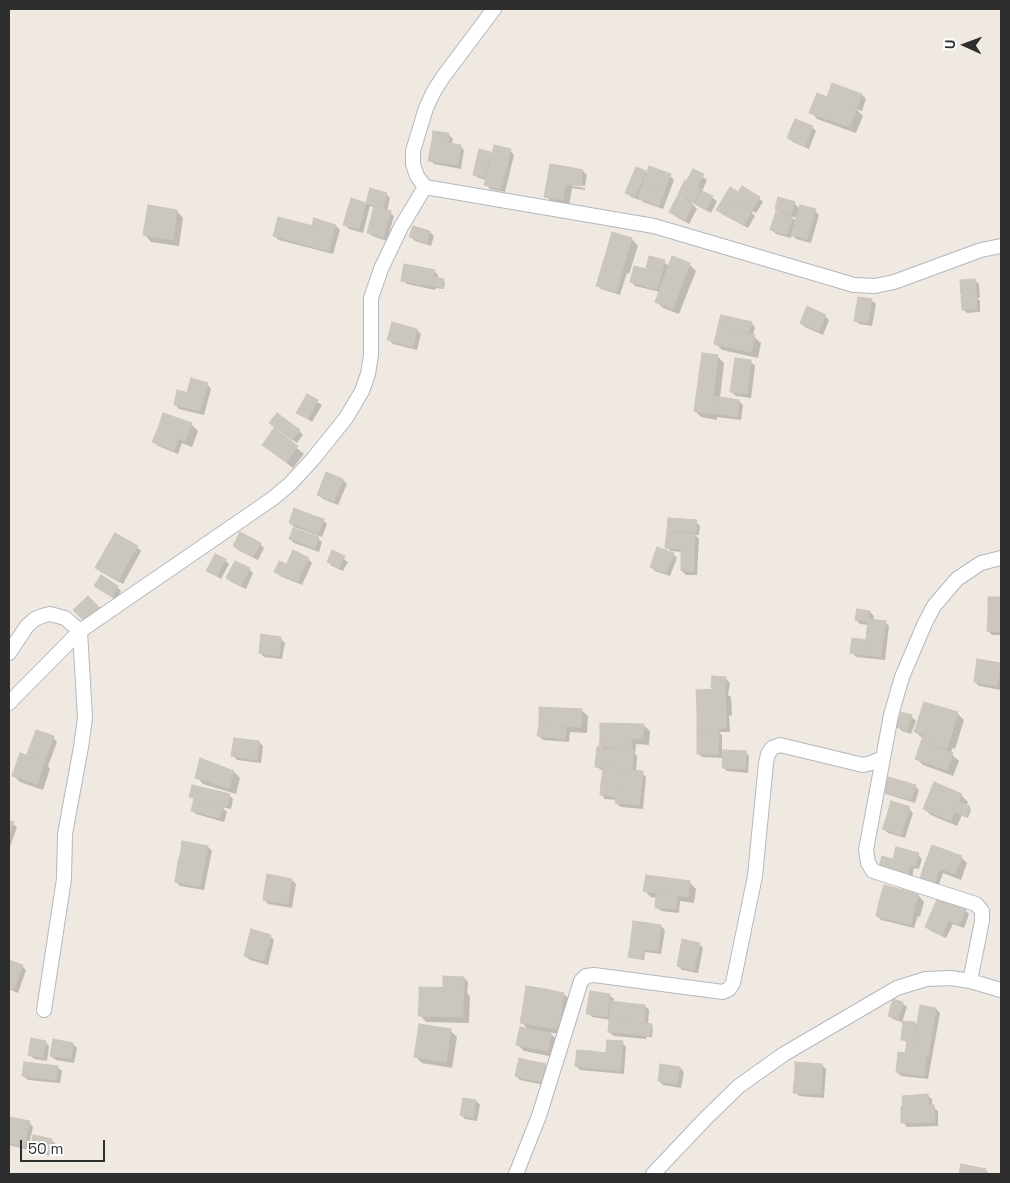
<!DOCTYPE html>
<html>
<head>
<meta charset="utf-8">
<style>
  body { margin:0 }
  #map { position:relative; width:1010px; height:1183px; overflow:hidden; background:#efe9e1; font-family:"Space Grotesk",sans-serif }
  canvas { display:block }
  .frame { position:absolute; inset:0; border:10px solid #2e2e2e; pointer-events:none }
  .north { position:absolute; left:940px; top:20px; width:50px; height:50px; -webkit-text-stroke:4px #fff; paint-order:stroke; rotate:272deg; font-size:14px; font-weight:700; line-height:20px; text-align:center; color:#2e2e2e }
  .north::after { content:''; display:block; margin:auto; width:18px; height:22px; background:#2e2e2e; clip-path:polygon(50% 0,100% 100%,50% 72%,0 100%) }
  .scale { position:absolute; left:20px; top:1140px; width:85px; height:22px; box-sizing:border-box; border:2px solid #2e2e2e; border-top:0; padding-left:6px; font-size:15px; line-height:18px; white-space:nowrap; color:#2e2e2e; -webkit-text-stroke:4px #fff; paint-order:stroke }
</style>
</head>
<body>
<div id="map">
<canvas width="1010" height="1183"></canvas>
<div class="frame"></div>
<div class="north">U</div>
<div class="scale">50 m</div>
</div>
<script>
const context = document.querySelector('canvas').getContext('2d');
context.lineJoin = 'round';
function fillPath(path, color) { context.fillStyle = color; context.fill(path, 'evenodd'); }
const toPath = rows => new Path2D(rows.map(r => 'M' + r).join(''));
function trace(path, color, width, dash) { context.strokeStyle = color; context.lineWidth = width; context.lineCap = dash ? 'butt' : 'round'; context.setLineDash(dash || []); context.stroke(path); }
fillPath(toPath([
  [833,84,862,95,866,99,862,111,856,109,863,116,856,133,817,119,811,112,833,101],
  [812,127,816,131,809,149,793,142,788,138],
  [434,132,449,135,453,139,452,145,460,146,464,150,461,169,434,164,430,160],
  [510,150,514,155,505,192,490,189,486,184,487,180,478,178,474,174,490,153,493,156],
  [693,170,707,180,702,191,717,201,711,213,690,201,697,209,689,224,675,216,671,212,687,201,680,194],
  [583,171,587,175,585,186,572,184,572,186,585,188,585,190,572,188,569,206,552,203,546,196],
  [645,172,648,175,670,176,674,180,663,209,643,202,640,199,640,200,631,197,627,193],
  [730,189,739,194,759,198,763,202,756,213,749,210,755,216,748,228,722,214,718,210],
  [371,190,386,194,390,198,387,211,394,216,387,241,372,236,368,232,375,208,370,206,363,233,349,229,345,224,352,200,367,204],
  [794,203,800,209,815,211,819,215,811,243,796,239,792,235,791,238,776,234,772,230,782,214,776,208],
  [790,216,797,218,796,221],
  [177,211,183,218,179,246,151,242,145,235],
  [315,220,336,226,340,230,333,254,279,240,274,236,313,227],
  [414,227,430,232,434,236,431,246,415,241,411,237],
  [613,234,632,239,638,246,629,274,627,273,620,295,601,289,597,285],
  [664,262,670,267,689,264,696,271,679,314,663,308,657,302,660,292,635,286,631,282,652,272,647,267],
  [434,271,438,275,437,279,445,282,444,289,436,288,435,290,407,284,403,280],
  [975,280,979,284,980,298,977,298,980,301,980,312,967,313,963,309,965,297,962,295],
  [871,300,876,304,872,326,859,324,855,320],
  [825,316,829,320,823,335,805,327,801,323],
  [751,323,755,327,753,336,761,343,758,358,722,350,715,343,724,329,720,325],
  [417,330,421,334,417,350,393,344,389,340],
  [703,354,718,357,724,363,720,398,739,401,743,405,741,420,717,417,717,420,701,417,695,411],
  [736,360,751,362,755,366,751,398,736,396,732,392],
  [207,384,211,389,204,415,179,409,175,404,193,395,189,391],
  [307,396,322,405,312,422,298,412],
  [164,414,191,424,198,431,192,447,182,443,178,454,158,446,154,442],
  [275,427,299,431,303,435,297,443],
  [275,430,304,454,293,468,271,451],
  [327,474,343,480,347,484,338,505,323,499,318,494],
  [323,520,327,524,322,537,294,527,290,523],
  [696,522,700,526,699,535,695,535,699,539,697,575,686,575,682,571,682,552,671,551,667,547,672,533,669,529],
  [317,537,322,542,319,552,294,543,290,539],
  [260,544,264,548,258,560,238,550,234,546],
  [137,547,141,551,123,584,101,572,97,568],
  [294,552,308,559,312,563,302,585,280,576,276,572,295,569,288,563],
  [333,552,348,562,343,571,332,566,328,562],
  [673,554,677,558,670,576,655,571,651,567],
  [225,560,229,564,221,579,208,571],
  [249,569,253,573,246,589,231,582,227,578],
  [96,586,117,587,121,591,116,600],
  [990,598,1001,599,1001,635,992,635,988,631],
  [870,612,874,616,873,621,885,622,889,626,885,660,856,657,852,652,867,641,869,625,860,624,856,620],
  [281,639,285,643,282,659,264,657,260,653],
  [1000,665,1001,690,979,686,975,682],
  [726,679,730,683,728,695,731,697,732,715,729,716,730,732,719,732,722,735,722,758,702,757,698,753,698,710,716,691,712,687],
  [581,710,588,716,587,733,570,732,569,742,543,740,539,736,540,725],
  [957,713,964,720,955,749,952,748,951,754,959,761,953,776,923,765,917,759,923,739,916,732],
  [911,716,916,721,911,734,902,731,898,727],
  [601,724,643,725,650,731,649,745,636,744,635,754,637,756,636,772,642,773,646,777,643,809,621,807,616,803,617,800,605,799,601,794,604,771,601,770,596,766,601,748],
  [53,737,57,742,48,766,50,769,43,790,20,782,14,776,33,758,28,754],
  [259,742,263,746,261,763,237,760,233,756],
  [745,752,749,756,748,773,727,771,723,767],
  [234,772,240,778,236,794,203,784,197,777],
  [915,786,919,790,915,803,886,794,882,790],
  [229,795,233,799,231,809,222,807,227,812,224,822,196,814,192,810,195,801,191,796],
  [961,795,968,802,966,806,971,809,968,818,962,815,957,826,931,815,924,809],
  [909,809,913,813,905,838,888,833,884,829],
  [9,821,17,827,9,850],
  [933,846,961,857,967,863,961,880,943,873,938,887,925,882,921,878],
  [208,847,212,851,204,890,180,886,176,882],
  [897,848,918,855,922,859,919,869,914,868,912,878,885,870,893,861],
  [292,880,296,884,292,908,268,904,264,899],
  [689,882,696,889,694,903,680,901,679,913,661,911,657,907,657,898,651,897,645,891],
  [885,887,918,895,924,902,920,917,918,916,914,928,881,920,877,916],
  [938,899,965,910,969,914,964,928,953,924,946,938,931,931,926,927],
  [661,926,665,930,661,954,645,952,644,960,631,958,630,956],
  [270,936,274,940,268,965,250,960,245,956],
  [699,944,703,948,698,973,682,970,678,966],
  [9,961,22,966,26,970,18,993,9,989],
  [445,978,464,978,468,982,467,993,470,996,469,1023,426,1022,420,1015,444,989],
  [564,994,568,998,564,1019,564,1035,549,1032,557,1040,554,1057,524,1051,518,1045,529,1030,521,1022],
  [609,995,614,999,613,1003,645,1006,649,1010,648,1025,653,1027,652,1037,646,1037,646,1039,614,1036,609,1032,611,1020,592,1017,588,1013],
  [902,1003,907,1007,902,1022,915,1023,917,1026,936,1009,940,1013,928,1079,901,1076,897,1072,906,1055,908,1043,902,1039,904,1023,893,1019,889,1015],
  [450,1030,457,1037,452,1068,422,1063,415,1056],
  [45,1042,49,1046,47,1061,34,1059,30,1055],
  [622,1043,626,1047,624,1074,580,1070,576,1066,607,1054],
  [73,1044,77,1048,74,1063,56,1060,51,1056],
  [545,1065,549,1069,545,1085,520,1080,516,1076],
  [822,1065,826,1069,824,1098,799,1096,795,1092],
  [57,1067,62,1071,60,1083,28,1080,23,1076],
  [680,1068,684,1072,681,1088,663,1085,659,1081],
  [927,1095,932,1099,932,1107,938,1111,938,1126,907,1127,903,1122],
  [476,1101,480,1105,477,1121,465,1119,461,1115],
  [10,1118,29,1122,33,1127,28,1150,9,1145],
  [51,1140,56,1144,53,1156,36,1153,32,1149],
  [962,1165,985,1170,990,1174,960,1174]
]), '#0003');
const building = toPath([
  [832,83,862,94,857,108,827,97,832,83],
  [817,93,857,108,850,127,809,113,817,93],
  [795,119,813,126,805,146,787,138,795,119],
  [433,131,449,133,448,143,432,141,433,131],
  [432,141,448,143,445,163,428,161,432,141],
  [448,143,461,145,458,165,445,163,448,143],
  [494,145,511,149,507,166,490,162,494,145],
  [479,149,491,152,484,177,473,175,479,149],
  [490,162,507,166,501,189,484,185,490,162],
  [550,164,568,167,563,200,544,197,550,164],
  [649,166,671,174,665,189,644,181,649,166],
  [568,167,583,170,581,186,565,184,568,167],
  [636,167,646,171,635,197,625,193,636,167],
  [693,169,704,174,698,186,687,180,693,169],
  [685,180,701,189,694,202,678,194,685,180],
  [644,182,665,190,659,206,638,198,644,182],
  [742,186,760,197,752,210,734,200,742,186],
  [730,187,738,192,724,214,716,210,730,187],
  [370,188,387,193,383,208,366,203,370,188],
  [702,191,713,196,706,210,695,204,702,191],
  [678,195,693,204,685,220,669,212,678,195],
  [778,197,795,202,791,214,775,209,778,197],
  [351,198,366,203,359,229,343,225,351,198],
  [733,201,752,211,744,225,725,215,733,201],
  [148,205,177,210,173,240,143,235,148,205],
  [800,205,816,209,807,240,791,235,800,205],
  [374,206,391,211,383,238,367,233,374,206],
  [776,211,793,216,787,235,770,230,776,211],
  [278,217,301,223,296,242,273,236,278,217],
  [314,218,336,225,334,232,312,225,314,218],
  [301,223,318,227,313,247,296,242,301,223],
  [413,226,430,231,427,243,409,237,413,226],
  [318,227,334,232,329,251,313,247,318,227],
  [612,232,632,238,623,269,603,263,612,232],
  [649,256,665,260,662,272,646,268,649,256],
  [672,256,690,263,673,309,655,302,672,256],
  [603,263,623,269,616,292,596,286,603,263],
  [404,264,420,267,417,284,401,281,404,264],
  [634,266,662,273,657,289,630,282,634,266],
  [420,267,435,270,432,286,417,284,420,267],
  [433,277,444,279,442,288,432,286,433,277],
  [975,279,976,294,961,295,960,280,975,279],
  [976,295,977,309,962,310,961,296,976,295],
  [858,297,872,299,868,323,854,321,858,297],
  [807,306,826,315,819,331,800,323,807,306],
  [721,315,752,322,749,332,718,325,721,315],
  [392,322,417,329,413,347,387,340,392,322],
  [718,326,755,335,751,352,714,344,718,326],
  [702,353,718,355,711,414,694,411,702,353],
  [735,358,751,360,747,394,730,392,735,358],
  [191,378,208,383,204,397,187,392,191,378],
  [177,390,204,397,200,411,174,405,177,390],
  [307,394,318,400,308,419,296,413,307,394],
  [714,396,739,400,737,417,712,413,714,396],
  [163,413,192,423,185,441,157,431,163,413],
  [277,413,300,430,292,440,269,423,277,413],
  [274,428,298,446,286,462,262,445,274,428],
  [157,431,178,439,174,451,152,442,157,431],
  [326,472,343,479,334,502,317,495,326,472],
  [294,508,309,514,303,528,289,523,294,508],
  [309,514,324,519,318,534,303,528,309,514],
  [668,518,697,520,696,532,667,530,668,518],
  [293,528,319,537,315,548,289,539,293,528],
  [667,531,695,534,694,550,665,548,667,531],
  [240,532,261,543,253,557,233,546,240,532],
  [115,533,138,546,128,563,105,550,115,533],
  [657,547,674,553,666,573,650,567,657,547],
  [105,550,128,563,118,581,95,568,105,550],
  [293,550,309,558,302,571,287,563,293,550],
  [332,550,345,556,339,568,327,562,332,550],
  [681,550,694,550,694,571,681,571,681,550],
  [215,554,226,559,217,576,206,571,215,554],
  [235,561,250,568,241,586,226,578,235,561],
  [279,561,302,571,298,582,274,572,279,561],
  [101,575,118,586,112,597,94,586,101,575],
  [88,596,100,608,85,622,73,610,88,596],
  [988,597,1001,597,1001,616,988,616,988,597],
  [857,609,870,611,868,622,855,620,857,609],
  [988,616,1001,617,1001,632,987,631,988,616],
  [868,619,886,621,883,642,866,640,868,619],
  [261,634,281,637,279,656,259,653,261,634],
  [852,638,866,640,864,655,850,653,852,638],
  [866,640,883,642,881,657,864,655,866,640],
  [977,659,1001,663,997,686,974,682,977,659],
  [712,676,726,677,725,689,711,688,712,676],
  [725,689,726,709,697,710,696,690,725,689],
  [924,702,958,712,949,743,914,732,924,702],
  [539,707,582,709,581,727,539,726,539,707],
  [726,709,726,728,697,729,697,710,726,709],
  [901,712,912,715,907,731,896,727,901,712],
  [600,723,644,724,643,739,600,738,600,723],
  [539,726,566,728,565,739,537,736,539,726],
  [697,729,719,730,718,754,697,754,697,729],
  [36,730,54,736,44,761,27,754,36,730],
  [923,736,949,743,947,749,921,742,923,736],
  [234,738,259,741,257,760,231,756,234,738],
  [600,738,632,739,632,750,599,749,600,738],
  [921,742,953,753,947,770,915,759,921,742],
  [597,747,605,747,603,767,595,767,597,747],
  [605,747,616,748,614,769,603,767,605,747],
  [616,748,634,750,632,770,614,769,616,748],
  [723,750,746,751,745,769,722,768,723,750],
  [20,753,45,761,37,784,12,776,20,753],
  [200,758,234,771,229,788,195,778,200,758],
  [603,767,618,769,617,786,601,784,603,767],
  [618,769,643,771,641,789,617,786,618,769],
  [885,776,916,785,911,800,880,791,885,776],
  [934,782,962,794,951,821,923,809,934,782],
  [601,784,617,786,616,797,600,795,601,784],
  [192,785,230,794,227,806,189,797,192,785],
  [617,786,641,789,639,805,615,803,617,786],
  [194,799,223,806,220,818,191,811,194,799],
  [891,801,910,807,903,828,885,822,891,801],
  [959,802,970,806,966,817,955,812,959,802],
  [9,820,14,822,9,835,9,820],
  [885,822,903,828,901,835,882,829,885,822],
  [182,841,208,846,206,856,181,851,182,841],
  [932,845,962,856,955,874,925,863,932,845],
  [896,847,919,853,915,866,893,859,896,847],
  [181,851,206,856,204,867,178,862,181,851],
  [882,856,910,864,908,875,879,867,882,856],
  [178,862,204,867,200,887,175,882,178,862],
  [925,863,940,869,934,884,920,878,925,863],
  [267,874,292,879,289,896,264,892,267,874],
  [646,875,690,881,688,897,643,891,646,875],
  [884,885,918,894,914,911,879,902,884,885],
  [264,892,289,896,288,904,263,900,264,892],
  [656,894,677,896,676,909,655,908,656,894],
  [938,897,966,909,959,925,931,913,938,897],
  [879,902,914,911,911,925,876,916,879,902],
  [931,913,948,921,942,935,925,927,931,913],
  [633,921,647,923,644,949,630,947,633,921],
  [647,923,661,925,658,951,644,949,647,923],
  [251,929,271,935,264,961,244,956,251,929],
  [682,939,700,943,694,970,677,966,682,939],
  [630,947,644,949,642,959,628,957,630,947],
  [9,960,23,965,14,989,9,988,9,960],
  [443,976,464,977,464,988,443,987,443,976],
  [526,986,545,989,541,1011,523,1007,526,986],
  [419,987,464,988,463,1004,419,1003,419,987],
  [545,989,564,993,561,1014,541,1011,545,989],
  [590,991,610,994,607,1017,586,1014,590,991],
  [893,999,903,1002,898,1019,888,1016,893,999],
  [611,1001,626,1003,624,1021,609,1020,611,1001],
  [419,1003,463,1004,463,1017,418,1016,419,1003],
  [626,1003,645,1005,644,1023,624,1021,626,1003],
  [920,1005,936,1008,932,1032,916,1029,920,1005],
  [523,1007,561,1014,558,1029,520,1023,523,1007],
  [609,1020,624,1021,623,1033,608,1032,609,1020],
  [624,1021,644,1023,642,1035,623,1033,624,1021],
  [903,1021,915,1022,913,1041,901,1040,903,1021],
  [644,1023,652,1024,650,1036,642,1035,644,1023],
  [419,1024,451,1029,446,1062,414,1057,419,1024],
  [520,1027,551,1033,548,1051,516,1045,520,1027],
  [916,1029,932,1032,930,1044,913,1041,916,1029],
  [31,1038,46,1041,43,1058,28,1055,31,1038],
  [53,1039,73,1043,71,1059,50,1056,53,1039],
  [607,1040,623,1041,622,1051,606,1049,607,1040],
  [907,1041,930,1044,928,1056,905,1053,907,1041],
  [606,1049,622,1051,620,1071,605,1069,606,1049],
  [577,1050,590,1051,588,1068,575,1066,577,1050],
  [590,1051,606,1053,605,1069,588,1068,590,1051],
  [898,1052,926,1056,924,1076,896,1072,898,1052],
  [519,1058,531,1061,527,1079,515,1076,519,1058],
  [531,1061,546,1064,541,1082,527,1079,531,1061],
  [24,1062,58,1066,56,1080,22,1076,24,1062],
  [795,1062,822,1064,822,1074,795,1073,795,1062],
  [660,1064,680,1067,677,1084,658,1081,660,1064],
  [795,1073,822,1074,821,1094,793,1093,795,1073],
  [928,1094,929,1105,903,1107,902,1096,928,1094],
  [463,1098,476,1100,473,1118,460,1115,463,1098],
  [934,1105,935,1122,901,1123,901,1106,934,1105],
  [9,1117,30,1121,24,1146,9,1143,9,1117],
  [33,1135,52,1139,50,1153,31,1149,33,1135],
  [961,1164,966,1165,964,1174,959,1174,961,1164],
  [966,1165,986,1169,985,1174,964,1174,966,1165]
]);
fillPath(building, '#cbc7bf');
trace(building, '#cbc5ba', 1);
const minor = toPath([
  [425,187,417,176,413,164,413,151,426,108,434,91,443,77,494,9],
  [9,653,27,626,35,619,42,616,50,614,65,618,80,631,85,718,81,747,65,834,64,879,44,1010],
  [9,703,80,631,272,499,290,484,313,459,346,418,362,391,368,374,371,355,371,298,381,269,401,227,425,187,654,226,854,285,875,286,894,282,981,250,1001,246],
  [970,981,982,921,982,911,976,904,873,871,868,863,866,850,891,715,902,677,925,623,934,606,957,579,981,563,1001,558],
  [516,1174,539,1116,581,981,586,976,594,975,723,992,729,989,733,983,755,876,766,763,768,754,772,748,780,745,863,765,871,763,883,758],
  [653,1174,706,1118,739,1086,784,1054,897,988,926,979,951,978,970,981,1001,990]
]);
trace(minor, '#b4b7c1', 16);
trace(minor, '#fff', 14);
</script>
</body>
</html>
